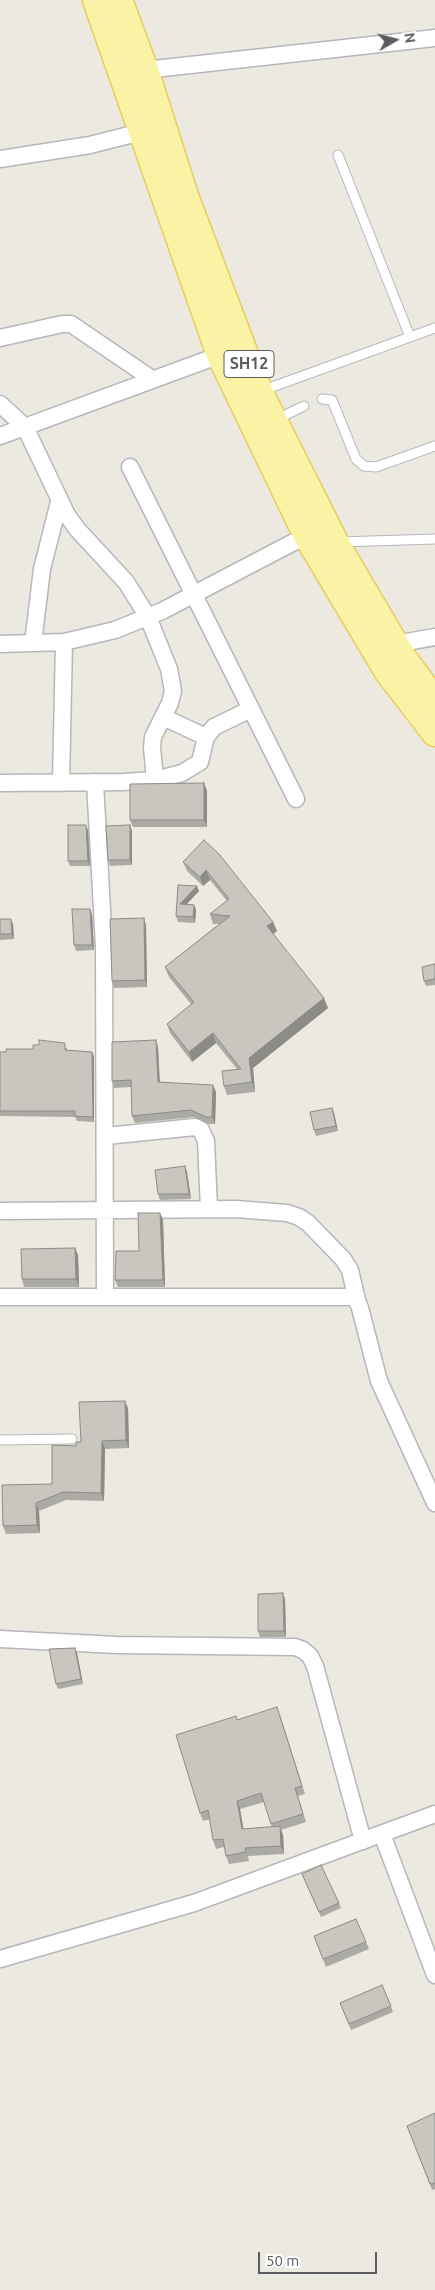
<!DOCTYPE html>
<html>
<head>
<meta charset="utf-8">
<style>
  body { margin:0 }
  #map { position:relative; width:435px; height:2290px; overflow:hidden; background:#ebe9e0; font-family:Ubuntu,sans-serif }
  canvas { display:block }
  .north { position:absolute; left:370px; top:15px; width:50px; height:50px; -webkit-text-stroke:4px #fff; paint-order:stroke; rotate:82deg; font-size:14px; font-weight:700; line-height:20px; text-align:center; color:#595c60 }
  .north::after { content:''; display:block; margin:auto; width:18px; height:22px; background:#595c60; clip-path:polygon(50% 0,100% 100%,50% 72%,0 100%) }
  .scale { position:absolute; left:258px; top:2252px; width:119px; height:22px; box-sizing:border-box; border:2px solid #595c60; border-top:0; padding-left:6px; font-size:15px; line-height:18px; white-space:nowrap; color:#595c60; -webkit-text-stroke:4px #fff; paint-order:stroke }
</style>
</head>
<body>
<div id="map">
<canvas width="435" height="2290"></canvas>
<div class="north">N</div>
<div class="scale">50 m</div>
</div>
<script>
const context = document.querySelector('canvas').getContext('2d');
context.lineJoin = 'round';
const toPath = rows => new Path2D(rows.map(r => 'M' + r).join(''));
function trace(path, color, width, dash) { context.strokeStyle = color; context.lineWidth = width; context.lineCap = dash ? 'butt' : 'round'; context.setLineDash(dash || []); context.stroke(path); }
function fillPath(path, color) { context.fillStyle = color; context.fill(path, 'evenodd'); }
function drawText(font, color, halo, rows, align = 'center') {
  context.font = font + ' Ubuntu,sans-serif'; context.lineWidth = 4.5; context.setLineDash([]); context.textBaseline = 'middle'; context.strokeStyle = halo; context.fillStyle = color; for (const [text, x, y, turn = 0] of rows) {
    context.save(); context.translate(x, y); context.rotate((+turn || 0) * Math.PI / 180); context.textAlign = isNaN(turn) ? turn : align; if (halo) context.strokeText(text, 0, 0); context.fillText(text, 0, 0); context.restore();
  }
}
const lane = toPath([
  [338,155,410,337],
  [261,391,435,328],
  [322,399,332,400,356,459,364,466,376,467,435,446],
  [275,420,304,406],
  [338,542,435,539],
  [0,1440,72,1439]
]);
const street = toPath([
  [145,70,435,38],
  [0,159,90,145,141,132],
  [0,338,62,324,71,324,152,379],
  [0,404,25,427,67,515,77,529,126,582,148,617,169,669,173,691,170,703,153,737,152,747,155,780],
  [0,436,220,355],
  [130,467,296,799],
  [33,643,42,569,59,502],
  [0,644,64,642,115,630,162,611,313,532],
  [395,644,435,637],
  [163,717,206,737],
  [95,782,104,946,105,1297],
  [0,783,123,782,155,780,182,773,200,762,206,737,214,727,251,709],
  [61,783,64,642],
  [106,1136,195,1127,201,1130,206,1141,209,1209],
  [0,1211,236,1209,287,1213,299,1217,308,1223,343,1259,350,1270,357,1300],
  [0,1297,352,1297,357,1300,360,1308,379,1381,435,1503],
  [0,1639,117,1645,295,1647,303,1650,310,1656,315,1666,363,1841],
  [382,1834,435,1975],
  [0,1959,194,1903,435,1814]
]);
const primary = toPath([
  [96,0,220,355,307,536,388,672,435,733],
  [119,0,145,70,185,196,259,391,335,542,404,659,435,701]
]);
trace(lane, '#b6b7bc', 11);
trace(street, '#b6b7bc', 19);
trace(primary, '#e9cc5b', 29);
trace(lane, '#fff', 9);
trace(street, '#fff', 16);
trace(primary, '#faf3a6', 26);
fillPath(toPath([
  [204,783,207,791,207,827,133,827,130,820],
  [130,825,132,831,132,865,110,866,108,860],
  [88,830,90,866,70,866,68,861],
  [204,840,273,922,277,931,273,934,328,1008,253,1068,255,1092,227,1095,224,1086,237,1069,216,1043,192,1062,170,1033,167,1024,191,1004,169,977,165,967,219,924,213,924,210,914,227,901,210,880,203,886,187,871,183,862],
  [178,885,199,891,187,904,194,905,196,910,195,923,178,922,176,916],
  [92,914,94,950,76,951,74,945],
  [0,919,13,924,14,939,0,940],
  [146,925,147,987,114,988,112,981],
  [435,964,435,985,426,986,424,981],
  [158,1047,160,1083,216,1092,215,1124,208,1124,194,1117,135,1123,132,1116,131,1087,114,1088,112,1081],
  [67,1048,67,1050,92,1052,94,1057,94,1122,77,1121,75,1117,0,1116,0,1052],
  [332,1108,334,1113,338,1131,316,1136,314,1130],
  [185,1166,187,1172,191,1199,160,1200,158,1194],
  [160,1213,163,1220,165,1287,118,1287,115,1280,139,1251],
  [75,1248,78,1255,79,1287,24,1287,22,1279],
  [128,1408,129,1448,105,1449,104,1501,66,1500,39,1511,40,1533,6,1534,3,1526,52,1484,76,1446],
  [285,1599,286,1637,260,1637,258,1631],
  [77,1653,83,1684,58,1689,56,1684],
  [280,1715,305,1794,298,1796,306,1822,281,1830,283,1835,284,1854,248,1856,249,1861,229,1864,226,1856,224,1847,216,1849,213,1840,210,1819,203,1821,200,1813,237,1720],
  [264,1802,272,1827,243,1829,240,1809],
  [302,1874,339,1903,341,1908,321,1917],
  [356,1919,369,1949,326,1967,314,1936],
  [340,2003,391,2006,393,2012,351,2030],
  [435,2113,435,2189,432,2190,407,2126]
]), '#acaaa4');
fillPath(toPath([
  [204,783,207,791,207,827,204,820],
  [86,825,88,830,90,866,88,861],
  [130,825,132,831,132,865,130,860],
  [206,870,210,880,203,886,200,877],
  [197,886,199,891,182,909,180,904],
  [194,905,196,910,195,923,193,917],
  [90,909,92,914,94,950,92,945],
  [144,918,146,925,147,987,145,980],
  [11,919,13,924,14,939,12,934],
  [273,922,277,931,271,936,267,926],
  [324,998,328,1008,253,1068,255,1092,252,1082,249,1058],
  [213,1033,216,1043,192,1062,189,1052],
  [156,1040,158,1047,160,1090,158,1082],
  [92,1052,94,1057,94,1122,93,1117],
  [213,1085,216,1092,215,1124,212,1117],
  [332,1108,334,1113,338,1131,336,1126],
  [185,1166,187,1172,191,1199,189,1194],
  [160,1213,163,1220,165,1287,163,1280],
  [75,1248,78,1255,79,1287,76,1279],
  [125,1401,128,1408,129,1448,126,1440],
  [102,1441,105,1449,104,1501,101,1493],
  [36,1503,39,1511,40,1533,37,1525],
  [283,1593,285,1599,286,1637,284,1631],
  [75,1648,77,1653,83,1684,81,1679],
  [237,1801,240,1809,245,1837,242,1829],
  [280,1826,283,1835,284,1854,281,1846]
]), '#8c8b86');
const building = toPath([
  [204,783,204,820,130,820,130,784,204,783],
  [68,825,86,825,88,861,68,861,68,825],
  [130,825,130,860,108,860,106,826,130,825],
  [204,840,219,854,273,922,267,926,324,998,249,1058,252,1082,224,1086,222,1071,241,1069,213,1033,189,1052,167,1024,194,1002,165,967,230,916,210,914,229,899,206,870,200,877,183,862,204,840],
  [178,885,197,886,180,904,194,905,193,917,176,916,178,885],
  [72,909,90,909,92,945,74,945,72,909],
  [144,918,145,980,112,981,110,919,144,918],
  [0,919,11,919,12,934,0,934,0,919],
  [435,964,435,979,424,981,422,967,435,964],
  [39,1040,65,1043,65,1050,92,1052,93,1117,75,1116,75,1111,0,1111,0,1052,6,1052,6,1049,33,1049,33,1045,39,1045,39,1040],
  [156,1040,158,1082,213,1085,212,1117,206,1117,191,1110,132,1116,131,1080,112,1081,112,1042,156,1040],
  [332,1108,336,1126,314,1130,310,1112,332,1108],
  [185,1166,189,1194,158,1194,155,1170,185,1166],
  [138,1213,160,1213,163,1280,115,1280,116,1251,139,1251,138,1213],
  [75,1248,76,1279,22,1279,21,1249,75,1248],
  [125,1401,126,1440,102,1441,101,1493,63,1492,36,1503,37,1525,3,1526,2,1485,52,1484,52,1445,76,1446,76,1442,81,1442,79,1402,125,1401],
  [283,1593,284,1631,258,1631,258,1594,283,1593],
  [75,1648,81,1679,56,1684,49,1649,75,1648],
  [277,1707,302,1786,295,1788,303,1814,271,1824,261,1793,237,1801,242,1829,280,1826,281,1846,245,1848,246,1852,226,1856,223,1839,213,1840,208,1810,200,1813,176,1735,236,1716,237,1720,277,1707],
  [321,1865,339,1903,319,1912,302,1874,321,1865],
  [356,1919,366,1942,323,1959,314,1936,356,1919],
  [382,1985,391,2006,349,2024,340,2003,382,1985],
  [435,2113,435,2183,430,2184,407,2126,435,2113]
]);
fillPath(building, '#c8c6bf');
trace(building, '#8c8b86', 1);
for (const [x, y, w] of [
  [249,364,50]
]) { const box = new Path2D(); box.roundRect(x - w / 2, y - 13.5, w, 27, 4); context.fillStyle = '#fff'; context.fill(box); trace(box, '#595c60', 1); }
drawText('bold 16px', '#595c60', null, [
  ["SH12",249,364]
]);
</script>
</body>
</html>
